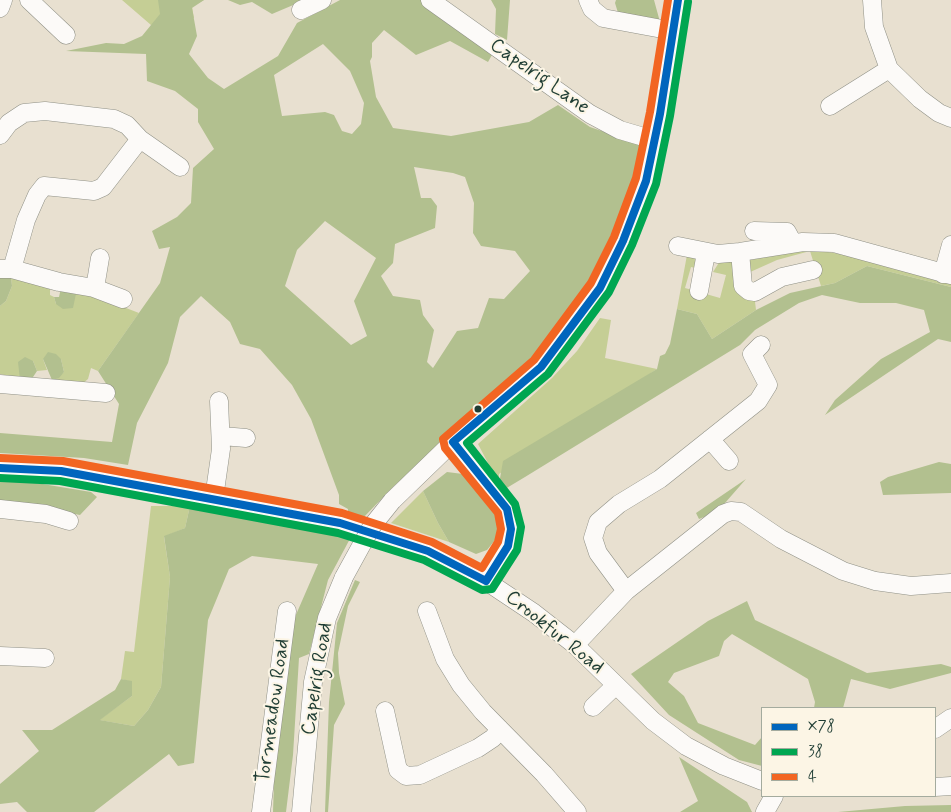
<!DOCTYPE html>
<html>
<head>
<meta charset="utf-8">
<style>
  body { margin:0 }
  #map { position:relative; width:951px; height:812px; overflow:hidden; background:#e8e0d0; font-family:Mynerve,sans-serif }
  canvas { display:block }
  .legend { position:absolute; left:761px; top:707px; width:175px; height:90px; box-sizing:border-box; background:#fcf5e5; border:1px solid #a4ab9e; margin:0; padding:6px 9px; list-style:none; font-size:15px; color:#1f3d34 }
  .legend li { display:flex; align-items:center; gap:10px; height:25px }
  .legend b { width:25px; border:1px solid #a4ab9e }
</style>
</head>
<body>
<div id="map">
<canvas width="951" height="812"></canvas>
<ul class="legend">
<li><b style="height:6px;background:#0065bd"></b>X78</li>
<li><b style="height:6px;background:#00a651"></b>38</li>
<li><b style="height:6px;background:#f26522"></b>4</li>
</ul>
</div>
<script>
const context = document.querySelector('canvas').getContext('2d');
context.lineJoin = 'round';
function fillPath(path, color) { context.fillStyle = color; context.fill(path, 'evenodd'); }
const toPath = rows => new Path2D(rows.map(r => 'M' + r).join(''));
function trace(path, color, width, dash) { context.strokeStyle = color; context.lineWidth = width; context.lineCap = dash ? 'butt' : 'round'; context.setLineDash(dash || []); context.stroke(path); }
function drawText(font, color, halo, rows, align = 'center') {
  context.font = font + ' Mynerve,sans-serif'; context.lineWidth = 4; context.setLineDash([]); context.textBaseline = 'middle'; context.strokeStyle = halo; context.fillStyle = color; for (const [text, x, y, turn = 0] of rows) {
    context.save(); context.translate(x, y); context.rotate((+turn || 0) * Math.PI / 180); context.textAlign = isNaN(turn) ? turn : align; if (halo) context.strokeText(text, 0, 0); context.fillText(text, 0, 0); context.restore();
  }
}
fillPath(toPath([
  [122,0,204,0,192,7,194,18,151,25],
  [810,249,846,255,951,280,951,287,867,266,835,283,821,286,810,251,777,260,748,273,753,285,756,310,712,339,697,314,677,309,687,255,697,257,700,269,691,267,685,288,720,298,726,275,713,272,720,261,744,261],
  [11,278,50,284,50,295,54,297,56,304,77,289,139,313,98,371,91,368,88,379,82,384,52,380,64,372,61,359,43,359,47,370,37,371,33,361,20,380,14,380,9,376,0,374,0,306,6,301,12,286],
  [600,318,611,320,605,358,657,369,499,474,499,484,478,444,552,378,577,351],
  [423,491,438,523,449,542,391,523],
  [151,506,190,506,185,528,164,537,170,577,161,687,148,710,134,726,99,720,132,696,132,682,121,679,125,651,134,652]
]), '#c5ce95');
fillPath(toPath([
  [158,0,204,0,192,8,197,36,189,54,208,78,224,89,278,56,297,23,340,0,421,0,493,53,488,62,450,41,416,55,384,30,372,43,372,57,370,61,376,97,393,128,451,136,529,122,558,105,590,127,643,145,641,167,625,221,603,272,568,319,530,362,490,397,478,415,395,485,362,519,348,515,348,509,339,504,339,495,311,419,292,385,260,349,240,344,230,322,201,296,180,317,168,363,137,423,128,465,84,458,0,453,0,433,112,442,119,404,98,371,160,283,170,247,159,249,152,231,177,217,191,203,193,168,214,149,198,122,198,109,175,91,147,81,146,54,66,51,106,43,124,44,142,36,160,14],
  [323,44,350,71,364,103,361,124,352,134,342,131,334,115,325,112,282,116,274,75],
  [414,167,453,173,465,177,474,203,473,233,481,246,515,251,530,271,504,299,489,298,478,328,457,331,433,368,427,362,434,330,423,315,420,300,393,296,381,276,393,263,395,244,435,228,437,206,431,198,421,198],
  [325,221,376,258,354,301,367,336,351,345,285,286,297,250],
  [228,0,305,0,272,14,252,2,240,5],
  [491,0,510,0,507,40,495,34,496,9],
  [616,0,654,0,660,22,619,16,615,3],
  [867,266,951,287,951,342,938,339,825,415,835,400,881,359,930,332,924,310,896,303,860,303,822,295,799,303,755,330,740,345,525,477,505,489,499,484,503,461,657,369,660,356,665,354,670,344,677,309,697,314,712,339,756,310,790,293,835,283],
  [0,277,11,278,12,286,6,301,0,306],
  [61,288,77,289,73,308,63,309,56,304,54,297,59,297],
  [48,352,56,354,61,359,64,372,59,378,52,380,43,359],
  [25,357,33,361,37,371,29,383,20,380,18,362],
  [939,462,951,464,951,493,883,495,880,482,888,477],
  [447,472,463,474,497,514,499,535,487,550,476,554,449,542,438,523,423,491],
  [0,477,91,492,97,497,80,515,14,502,0,501],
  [746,479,725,503,724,509,699,519,696,513],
  [190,506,352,535,328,580,309,654,299,658,293,755,286,812,273,812,275,752,295,617,318,564,252,556,229,569,208,620,194,763,178,766,169,754,94,812,27,812,17,802,0,804,0,784,39,751,22,730,52,730,115,690,121,679,132,681,132,696,100,720,134,726,148,710,161,687,170,577,164,536,185,528],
  [355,580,360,582,348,606,338,653,339,673,345,704,334,725,328,812,325,812,329,702,337,623],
  [747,601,755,620,867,673,941,664,951,667,951,673,890,689,851,679,843,708,814,708,815,702,808,679,732,634,724,641,719,656,674,673,668,682,684,696,698,723,755,745,762,737,762,766,739,760,669,715,631,674,708,621],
  [679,757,747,802,752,812,680,812,698,801],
  [951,805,951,812,838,812,905,806]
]), '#b2c08f');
const minor = toPath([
  [29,0,66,35],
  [430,0,590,114,620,130,654,140],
  [588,0,592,9,603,18,673,31],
  [872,0,874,27,889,69,920,99,939,113,951,118],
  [0,8,3,0],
  [301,10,322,0],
  [830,106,889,69],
  [0,135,9,123,24,113,45,111,114,119,127,125,140,139,180,167],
  [754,231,787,232,793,243],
  [678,246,718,254,740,252,803,242,834,243,951,275],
  [740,252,743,286,749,291,755,292,782,277,813,270],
  [0,269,12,269,59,282,94,288,123,299],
  [12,269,26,220,37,195,44,186,94,191,103,187,140,139],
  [943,274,951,245],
  [95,288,100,258],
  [699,291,706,253],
  [0,384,106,393],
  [222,436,246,438],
  [710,439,729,461],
  [453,442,507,509,511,529,508,546,486,581],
  [0,468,61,471,313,517,388,537,428,551,486,581,534,613,575,645,653,721,686,746,724,766,762,781],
  [214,498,221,449,219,401],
  [392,501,453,442,541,367,600,288,623,241,646,181,660,114,678,0],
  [0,509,46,514,69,521],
  [626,591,598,553,593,538,598,522,619,504,660,479,758,401,768,385,752,354,761,345],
  [427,611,445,659,461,685,483,712,544,774,577,812],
  [575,645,626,591,723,514,731,511,741,512,781,539,843,571,875,581,911,586,951,583],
  [0,656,45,658],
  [593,707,616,685],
  [385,711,398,770,406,776,420,775,478,748,493,738,500,729],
  [935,729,951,718],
  [935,787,951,786],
  [261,812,287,611],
  [301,812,313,682,327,618,344,577],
  [765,812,774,796]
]);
trace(minor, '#8f9086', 19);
trace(minor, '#fcfaf8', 18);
const minorBridge = toPath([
  [344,577,372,526,392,501]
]);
trace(minorBridge, '#8f9086', 19, []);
trace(minorBridge, '#fcfaf8', 18);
trace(toPath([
  [453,442,541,367,600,288,623,241,646,181,660,114,678,0],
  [453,442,507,509,511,529,508,546,486,581],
  [0,468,61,471,340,523,428,551,486,581]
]), '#0065bd', 8);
trace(toPath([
  [0,478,60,481,338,533,424,560,482,590,492,589,517,550,521,527,515,504,467,443,548,374,609,292,632,245,656,184,670,116,688,2]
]), '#00a651', 8);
trace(toPath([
  [0,458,63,461,342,513,432,542,482,568,498,542,501,529,498,513,445,448,443,439,534,360,591,283,614,237,636,178,650,112,668,0]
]), '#f26522', 8);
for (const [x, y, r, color] of [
  [478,409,4.5,"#1f3d34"]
]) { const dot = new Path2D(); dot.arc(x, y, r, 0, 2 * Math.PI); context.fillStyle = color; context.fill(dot); trace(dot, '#fcf5e5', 2); }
drawText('20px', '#1f3d34', '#fcf5e5', [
  ["Capelrig Lane",539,77,35],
  ["Crookfur Road",554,633,39],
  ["Capelrig Road",318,679,-81],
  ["Tormeadow Road",274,711,-82]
]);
</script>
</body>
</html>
